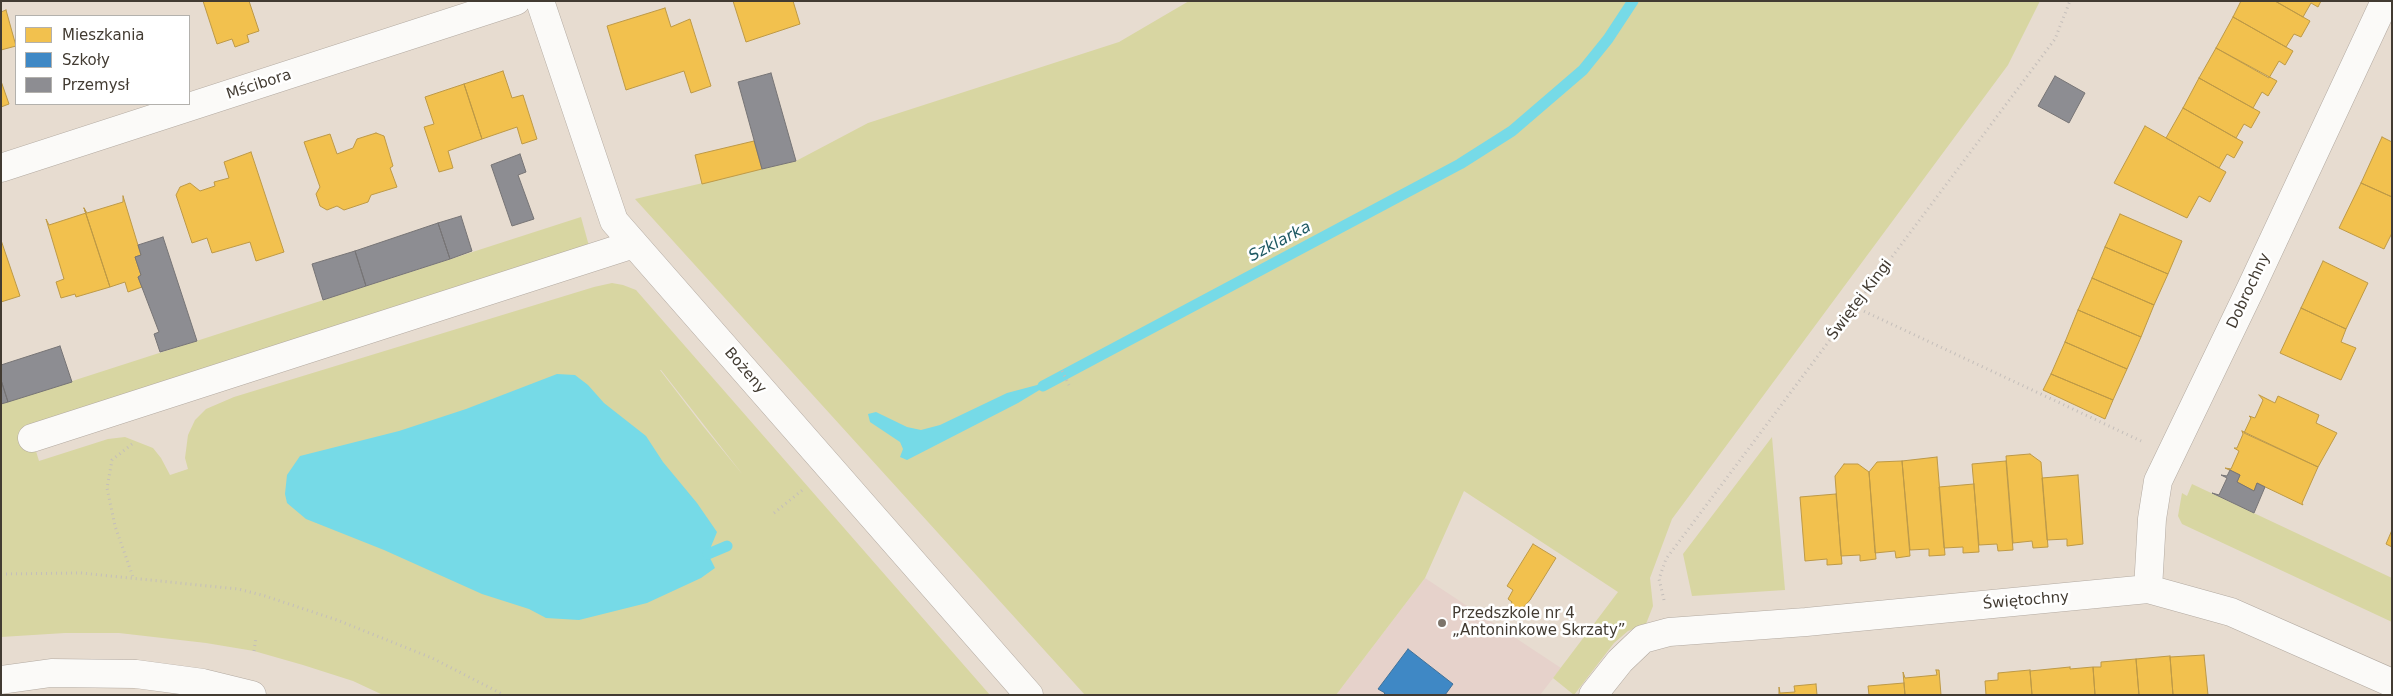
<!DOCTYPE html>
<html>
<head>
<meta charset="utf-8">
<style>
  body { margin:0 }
  #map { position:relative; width:2393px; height:696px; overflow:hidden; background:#e7dcd0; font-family:"DejaVu Sans",sans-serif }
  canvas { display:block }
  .frame { position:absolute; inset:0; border:2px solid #423b32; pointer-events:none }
  .legend { position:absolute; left:15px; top:15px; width:175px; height:90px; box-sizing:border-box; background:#fff; border:1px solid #b3b1ad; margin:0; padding:6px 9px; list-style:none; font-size:15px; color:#423b32 }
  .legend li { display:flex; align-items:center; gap:10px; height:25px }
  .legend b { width:25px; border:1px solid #b3b1ad }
</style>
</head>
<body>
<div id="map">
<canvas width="2393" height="696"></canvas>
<div class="frame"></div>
<ul class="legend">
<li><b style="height:14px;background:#f2c14e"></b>Mieszkania</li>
<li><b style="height:14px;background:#3f88c5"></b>Szkoły</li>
<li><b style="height:14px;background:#8d8d92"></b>Przemysł</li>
</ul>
</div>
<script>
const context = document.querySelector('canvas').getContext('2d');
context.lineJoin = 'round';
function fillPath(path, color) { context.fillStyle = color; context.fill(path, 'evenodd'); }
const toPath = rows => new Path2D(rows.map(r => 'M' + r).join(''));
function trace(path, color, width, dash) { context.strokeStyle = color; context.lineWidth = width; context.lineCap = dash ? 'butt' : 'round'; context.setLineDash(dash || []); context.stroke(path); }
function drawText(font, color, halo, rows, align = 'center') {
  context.font = font + ' "DejaVu Sans",sans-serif'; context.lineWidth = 5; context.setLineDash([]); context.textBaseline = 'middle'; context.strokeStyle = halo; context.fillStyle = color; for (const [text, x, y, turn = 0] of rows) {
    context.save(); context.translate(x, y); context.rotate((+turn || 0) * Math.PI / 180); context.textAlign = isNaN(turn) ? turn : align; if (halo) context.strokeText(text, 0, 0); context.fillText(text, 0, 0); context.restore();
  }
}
fillPath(toPath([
  [1425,578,1561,668,1540,695,1336,695]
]), '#e6d2cb');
fillPath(toPath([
  [1189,1,2040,1,2008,65,1672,519,1650,578,1653,606,1646,624,1628,631,1614,643,1574,695,1553,678,1618,592,1464,491,1425,578,1336,695,1085,695,635,199,796,161,868,123,1119,42],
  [581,217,589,246,28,425,39,461,108,439,125,437,153,448,161,458,170,475,188,469,185,458,188,435,195,420,206,409,234,397,594,287,612,283,623,285,636,290,990,695,383,695,353,681,303,665,254,651,206,643,119,633,65,633,1,637,1,404],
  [660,370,661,370,743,475,703,426],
  [1772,437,1785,590,1692,596,1683,554],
  [2192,484,2392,578,2392,622,2182,524,2178,516,2182,493,2187,496]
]), '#d8d6a2');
fillPath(toPath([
  [557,374,575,375,588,385,604,403,646,436,663,462,697,503,717,532,708,554,715,568,701,578,647,603,579,620,546,618,529,609,482,594,384,550,306,519,287,503,285,494,287,475,300,456,399,431,466,409],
  [1056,380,1018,403,907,460,900,457,903,449,900,442,870,422,868,414,876,412,907,427,921,430,940,425,1007,393]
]), '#76dae7');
const homes = toPath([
  [203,1,249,1,259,31,247,35,249,42,235,47,232,39,217,44,203,1],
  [733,1,793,1,800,24,746,42,733,1],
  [2241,1,2275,1,2310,21,2301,37,2294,34,2286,47,2233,17,2241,1],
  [2275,1,2321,1,2318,7,2311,3,2303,17,2275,1],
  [665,8,671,27,690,19,711,86,691,93,684,71,626,90,607,26,665,8],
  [6,10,16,46,1,50,1,12,6,10],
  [2233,17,2293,51,2285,65,2279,61,2269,78,2216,48,2233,17],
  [2216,48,2277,81,2268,96,2262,92,2253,108,2199,78,2216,48],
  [503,71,512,98,523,95,537,139,522,144,517,127,482,139,464,84,503,71],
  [2199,78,2260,112,2251,128,2244,124,2236,138,2183,108,2199,78],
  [1,81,9,104,1,107,1,81],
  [464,84,482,139,448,151,453,168,439,172,424,127,434,124,425,97,464,84],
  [2183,108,2243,142,2234,158,2227,154,2219,168,2166,138,2183,108],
  [2145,126,2226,172,2210,202,2199,196,2187,218,2114,183,2145,126],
  [376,133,384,136,393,166,390,168,397,187,371,195,368,202,344,210,337,206,327,210,320,206,316,194,320,187,304,142,330,134,337,154,353,148,357,139,376,133],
  [2382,137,2392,142,2392,197,2361,183,2382,137],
  [754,141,762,169,702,184,695,155,754,141],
  [251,152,284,252,256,261,250,242,212,253,207,238,192,243,176,195,180,187,190,183,200,191,215,186,214,182,229,178,224,162,251,152],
  [2361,183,2392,197,2392,233,2384,249,2339,228,2361,183],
  [123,196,141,255,135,257,141,275,138,277,142,287,128,292,125,282,110,287,84,208,87,213,123,202,123,196],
  [84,208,110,287,76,297,75,294,61,298,56,282,64,279,46,219,49,225,86,213,84,208],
  [2120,214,2182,241,2168,274,2105,247,2120,214],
  [1,240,20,296,1,302,1,240],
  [2105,247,2168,274,2154,305,2092,278,2105,247],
  [2323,261,2368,283,2346,329,2301,308,2323,261],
  [2092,278,2154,305,2141,337,2078,310,2092,278],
  [2301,308,2346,329,2341,342,2356,348,2341,380,2280,353,2301,308],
  [2078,310,2141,337,2127,369,2065,342,2078,310],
  [2065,342,2127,369,2113,400,2051,374,2065,342],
  [2051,374,2113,400,2105,419,2043,390,2051,374],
  [2259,395,2275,403,2278,396,2319,415,2316,423,2337,433,2318,467,2244,433,2251,418,2249,416,2255,418,2263,400,2259,395],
  [2242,431,2318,467,2302,503,2303,505,2257,483,2254,491,2237,482,2240,475,2225,468,2231,469,2239,451,2234,448,2237,448,2243,434,2242,431],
  [2030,454,2041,462,2048,547,2033,548,2032,541,2013,543,2006,456,2030,454],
  [1937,457,1945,555,1929,556,1929,549,1910,550,1902,461,1937,457],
  [1902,461,1910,556,1896,558,1895,551,1875,553,1869,472,1877,462,1902,461],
  [2006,461,2013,550,1998,551,1997,544,1979,545,1972,464,2006,461],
  [1844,464,1858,464,1869,472,1876,559,1860,561,1860,555,1841,556,1835,476,1844,464],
  [2078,475,2083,544,2067,546,2067,539,2047,540,2042,478,2078,475],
  [1974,484,1979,552,1963,553,1963,547,1944,548,1939,487,1974,484],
  [1836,494,1842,564,1827,565,1827,559,1805,561,1800,497,1836,494],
  [2392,530,2392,547,2386,544,2392,530],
  [1533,544,1556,558,1530,600,1518,613,1509,608,1512,602,1508,599,1513,590,1507,586,1533,544],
  [2204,655,2208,695,2173,695,2170,657,2204,655],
  [2170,656,2173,695,2139,695,2136,659,2170,656],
  [2136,659,2139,695,2095,695,2093,667,2101,667,2101,662,2136,659],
  [2070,667,2070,669,2093,667,2095,695,2032,695,2030,671,2070,667],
  [1936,670,1939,670,1941,695,1905,695,1903,672,1905,678,1937,675,1936,670],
  [2030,670,2032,695,1986,695,1985,681,1998,680,1998,673,2030,670],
  [1904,683,1905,695,1869,695,1868,686,1904,683],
  [1816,684,1817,695,1779,695,1779,687,1780,693,1795,692,1794,686,1816,684]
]);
fillPath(homes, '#f2c14e');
trace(homes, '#bd9946', 1);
const schools = toPath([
  [1408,649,1453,684,1445,695,1383,695,1385,693,1378,689,1408,649]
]);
fillPath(schools, '#3f88c5');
trace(schools, '#407199', 1);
const industry = toPath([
  [771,73,796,161,762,169,738,82,771,73],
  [2055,76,2085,93,2069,123,2038,106,2055,76],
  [520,154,526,172,518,175,534,219,512,226,491,165,520,154],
  [461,216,472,251,450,259,438,223,461,216],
  [438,223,450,259,366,286,355,251,438,223],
  [163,237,197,341,160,352,154,334,159,332,138,277,141,275,135,257,141,255,138,245,163,237],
  [355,251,366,286,323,300,312,264,355,251],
  [60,346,72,382,8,402,1,380,1,365,60,346],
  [1,380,8,402,1,404,1,380],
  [2230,470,2240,475,2237,482,2254,491,2257,483,2265,487,2254,513,2212,493,2219,495,2227,478,2221,475,2227,476,2230,470]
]);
fillPath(industry, '#8d8d92');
trace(industry, '#767475', 1);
trace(toPath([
  [1043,386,1460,164,1512,131,1583,70,1608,39,1633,1],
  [708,554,727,546]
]), '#76dae7', 11);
const minor = toPath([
  [540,1,614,221,1029,695],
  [1,168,516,1],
  [32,438,634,244],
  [2148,589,2152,519,2158,481,2251,288,2385,1],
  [1593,695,1620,661,1643,639,1669,632,1806,622,2148,589,2231,612,2392,683]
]);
const major = toPath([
  [1,680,51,673,136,674,203,683,252,695]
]);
trace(minor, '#b2a9a0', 29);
trace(major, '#b2a9a0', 29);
trace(toPath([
  [1855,307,2141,441],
  [1062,371,1069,385],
  [132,444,112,460,107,488,115,526,133,577],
  [774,513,805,488],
  [1,574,81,573,238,589,265,596,337,620,432,658,504,695],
  [1664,600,1659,579,1666,559,2055,39,2070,1],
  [254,651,256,637]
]), '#c4beba', 3, [1, 4]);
trace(minor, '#fbfaf8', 28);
trace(major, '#fbfaf8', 28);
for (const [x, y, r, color] of [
  [1442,623,5,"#7c7369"]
]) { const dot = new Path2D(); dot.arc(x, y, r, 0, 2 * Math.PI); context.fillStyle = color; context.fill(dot); trace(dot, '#fff', 2); }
drawText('15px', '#423b32', '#fff', [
  ["Mścibora",259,85,-18],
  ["Dobrochny",2249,291,-65],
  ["Świętej Kingi",1860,300,-53],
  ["Bożeny",745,371,49],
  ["Świętochny",2026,601,-5]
]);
drawText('15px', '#423b32', '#fff', [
  ["Przedszkole nr 4",1452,614],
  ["„Antoninkowe Skrzaty”",1452,631]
], 'left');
drawText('italic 16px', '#1e5963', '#fff', [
  ["Szklarka",1280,242,-28]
]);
</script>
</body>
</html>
